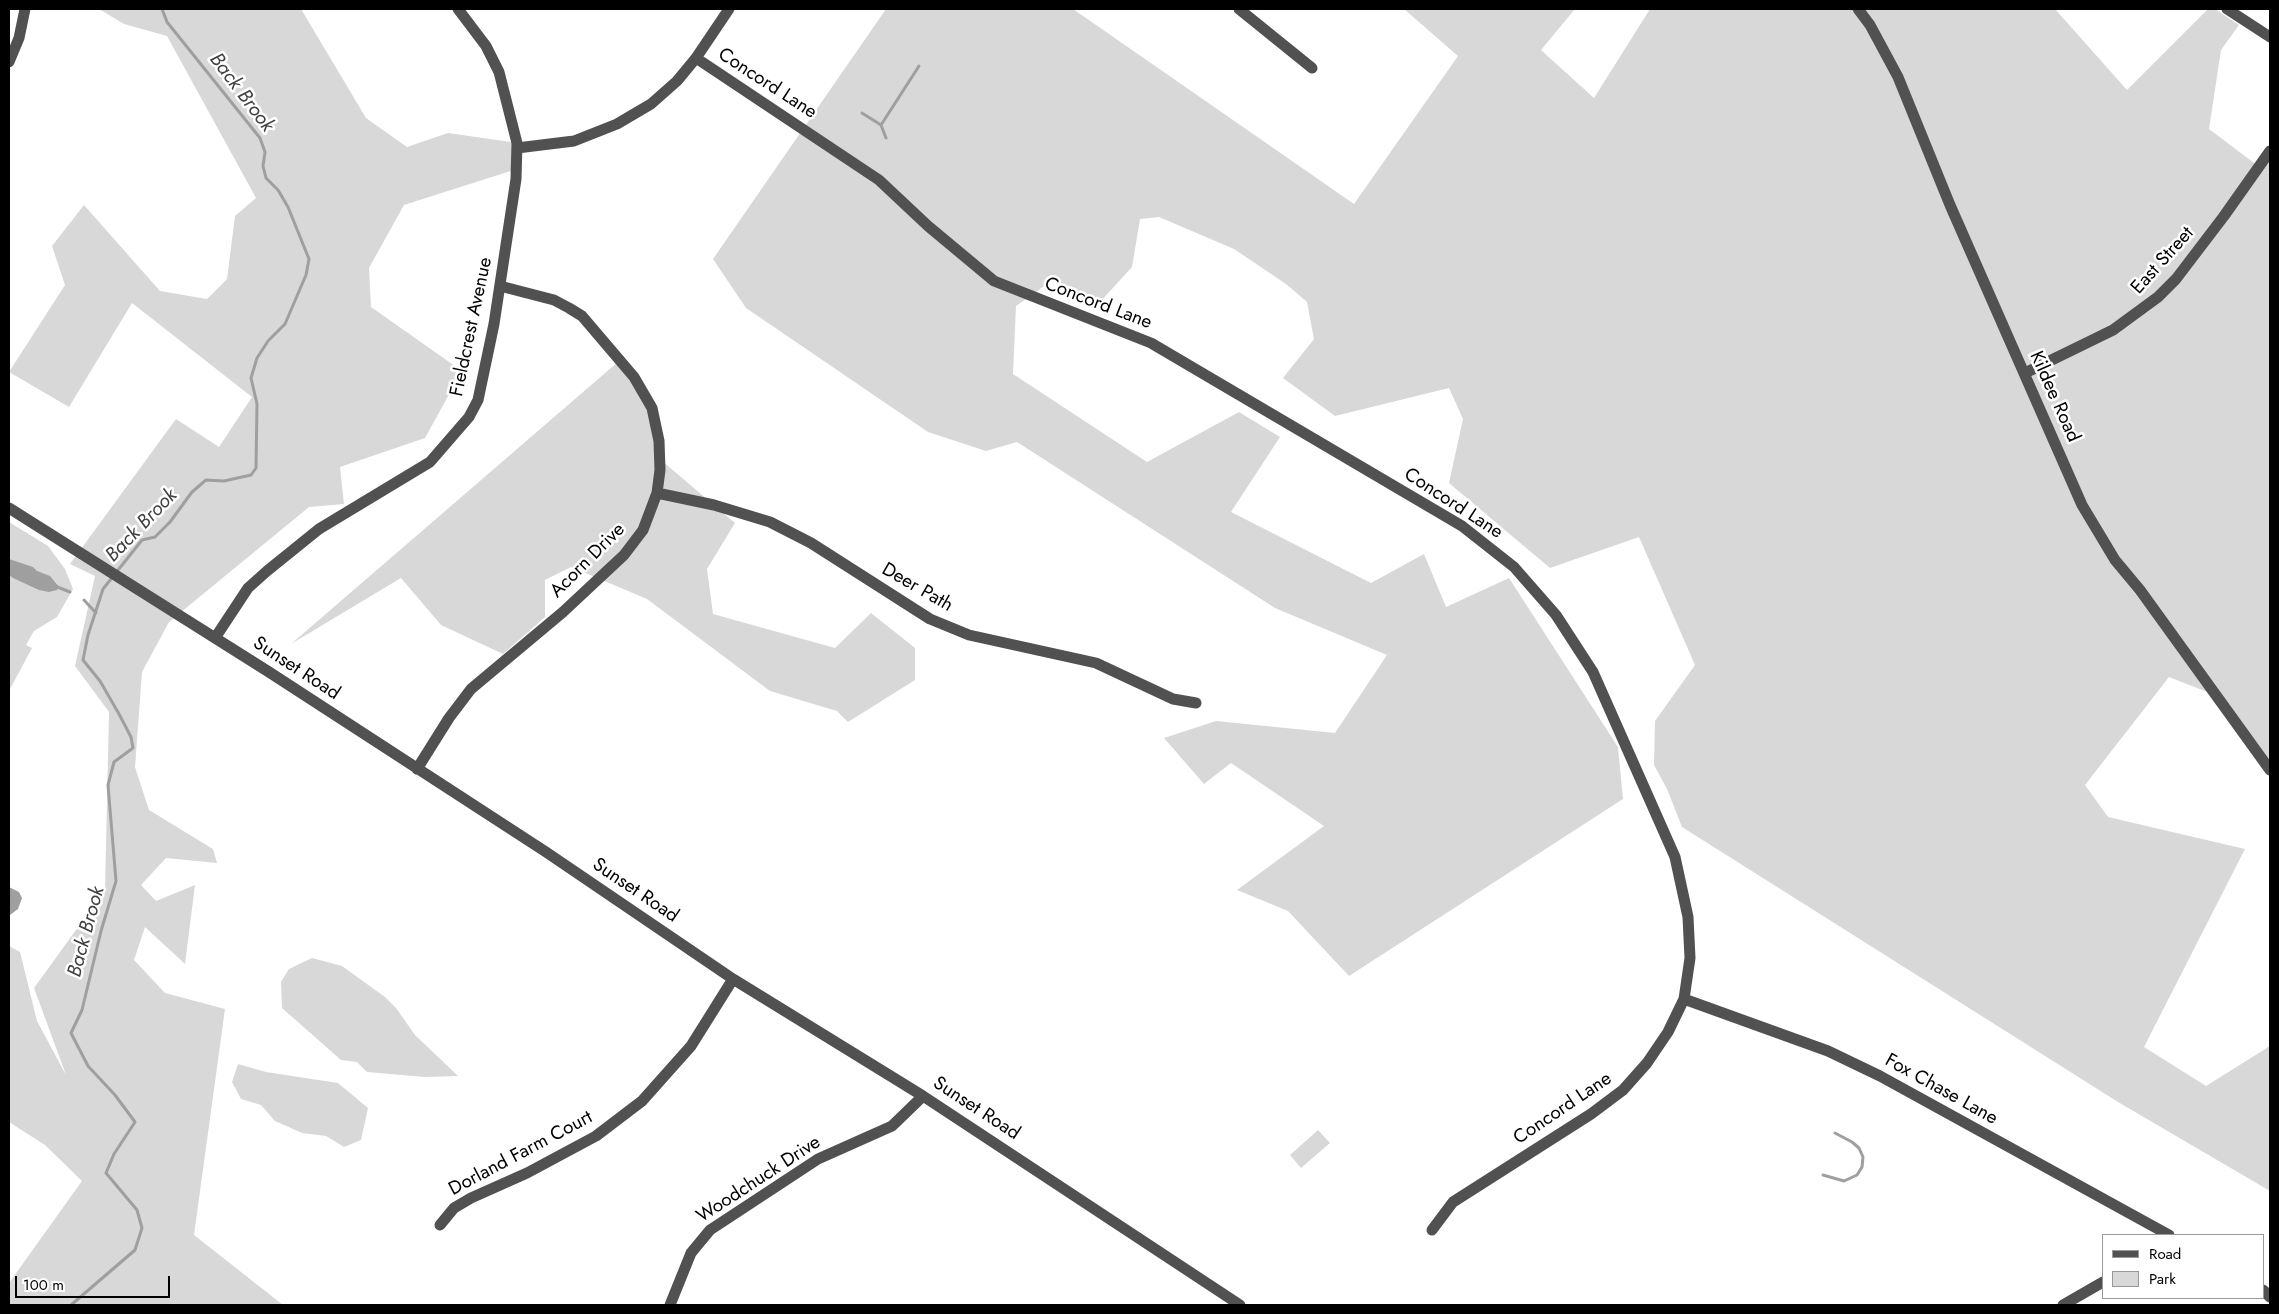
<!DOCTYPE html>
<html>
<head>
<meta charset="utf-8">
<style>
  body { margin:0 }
  #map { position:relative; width:2279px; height:1314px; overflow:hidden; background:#fff; font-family:Jost,sans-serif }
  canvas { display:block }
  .frame { position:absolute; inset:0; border:10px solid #000; pointer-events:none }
  .legend { position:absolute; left:2102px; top:1234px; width:162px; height:65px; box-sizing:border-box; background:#fff; border:1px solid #999; margin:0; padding:6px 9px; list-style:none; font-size:15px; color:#000 }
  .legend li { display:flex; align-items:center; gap:10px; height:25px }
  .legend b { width:25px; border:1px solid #999 }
  .scale { position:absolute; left:15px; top:1276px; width:155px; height:22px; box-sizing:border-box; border:2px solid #000; border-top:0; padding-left:6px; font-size:15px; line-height:18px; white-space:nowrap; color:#000; -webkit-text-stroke:4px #fff; paint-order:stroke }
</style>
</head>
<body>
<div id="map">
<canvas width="2279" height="1314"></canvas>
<div class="frame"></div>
<ul class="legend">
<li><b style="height:6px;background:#515151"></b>Road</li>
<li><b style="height:14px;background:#d8d8d8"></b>Park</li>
</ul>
<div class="scale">100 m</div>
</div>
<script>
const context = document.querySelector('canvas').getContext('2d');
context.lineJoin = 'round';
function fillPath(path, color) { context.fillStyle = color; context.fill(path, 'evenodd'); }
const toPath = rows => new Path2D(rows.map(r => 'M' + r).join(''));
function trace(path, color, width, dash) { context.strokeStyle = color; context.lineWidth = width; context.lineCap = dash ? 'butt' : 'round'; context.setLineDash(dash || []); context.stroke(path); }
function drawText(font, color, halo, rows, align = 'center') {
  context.font = font + ' Jost,sans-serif'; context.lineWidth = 5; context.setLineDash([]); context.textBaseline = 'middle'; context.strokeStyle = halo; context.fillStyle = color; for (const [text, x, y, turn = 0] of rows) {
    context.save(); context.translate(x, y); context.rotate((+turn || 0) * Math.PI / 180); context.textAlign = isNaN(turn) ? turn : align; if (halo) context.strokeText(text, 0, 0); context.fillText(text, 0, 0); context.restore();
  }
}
fillPath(toPath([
  [99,9,301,9,366,118,407,147,448,133,518,143,517,169,404,205,369,268,371,307,462,371,425,438,340,467,344,504,309,507,169,622,142,672,135,767,149,810,213,849,217,863,166,858,141,885,156,901,195,885,185,964,145,927,134,960,165,993,225,1009,194,1235,283,1305,9,1305,9,1283,82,1181,45,1145,9,1122,9,946,20,952,37,1021,66,1075,34,988,105,890,109,712,75,666,95,576,70,564,176,419,219,447,252,397,132,303,69,407,9,372,65,285,52,246,84,205,160,291,207,299,227,279,235,216,256,198,167,36,124,24],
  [886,9,1073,9,1354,204,1458,56,1404,9,1575,9,1541,50,1594,98,1650,9,2055,9,2127,90,2208,9,2215,9,2239,25,2221,50,2209,129,2258,166,2270,149,2270,763,2215,695,2169,677,2085,785,2108,817,2245,849,2144,1047,2206,1086,2270,1046,2270,1191,2118,1102,1682,827,1667,789,1654,765,1655,721,1695,665,1639,537,1550,568,1449,483,1463,419,1449,388,1335,416,1283,378,1314,339,1307,302,1286,284,1234,249,1159,217,1140,219,1132,267,1101,301,1053,280,1016,306,1013,374,1147,462,1239,412,1280,437,1231,512,1371,583,1424,554,1446,607,1509,578,1618,747,1623,799,1349,976,1288,911,1237,890,1324,826,1231,763,1204,784,1164,738,1216,721,1335,733,1387,655,1275,608,1017,442,986,451,928,432,746,308,713,259],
  [619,361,659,421,661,460,735,523,707,569,713,614,835,648,871,613,915,648,915,680,848,722,837,711,770,691,647,599,571,567,545,580,545,617,503,654,441,625,401,578,291,644],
  [9,522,48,546,65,569,73,589,57,617,34,631,26,645,32,648,9,691],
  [312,958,342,966,385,997,396,1008,415,1035,458,1076,425,1077,367,1072,357,1062,341,1060,282,1008,281,982,289,969],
  [238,1064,266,1072,338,1083,368,1108,361,1140,344,1147,326,1136,302,1133,275,1121,261,1105,241,1099,232,1082],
  [1318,1130,1330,1143,1301,1168,1290,1155]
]), '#d8d8d8');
fillPath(toPath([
  [9,559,33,567,37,571,50,576,59,587,57,590,49,592,39,590,13,578,9,575],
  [9,887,19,892,22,898,18,909,10,915]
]), '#9f9f9f');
trace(toPath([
  [862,113,881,125,886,138],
  [881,125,919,66],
  [55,586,70,592],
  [84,600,96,613],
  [1823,1175,1844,1181,1857,1175,1862,1167,1863,1157,1859,1148,1852,1142,1835,1133],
  [71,1305,135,1250,142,1228,137,1210,106,1173,114,1154,135,1122,115,1095,88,1066,71,1033,82,1010,101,931,116,881,108,785,114,762,133,748,131,737,119,714,100,681,83,660,88,635,103,589,142,540,155,537,170,522,192,492,206,480,224,481,251,475,256,468,257,404,251,378,257,358,268,341,285,324,306,275,309,259,288,207,278,190,266,178,263,166,265,152,260,138,167,22,162,9]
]), '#9f9f9f', 3);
trace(toPath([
  [1239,9,1312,68],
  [1858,9,1870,25,1898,77,1950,205,2082,505,2115,560,2140,590,2270,770],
  [2227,9,2270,37],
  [696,58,879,180,928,226,994,281,1151,343,1462,526,1514,567,1556,615,1593,672,1675,857,1688,917,1690,958,1684,999,1668,1032,1647,1063,1623,1090,1591,1114,1453,1202,1432,1230],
  [9,62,19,38,25,9],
  [517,148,574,141,617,124,651,104,677,81,696,58,729,9],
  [2025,373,2113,330,2158,297,2176,279,2224,216,2270,151],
  [657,493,714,505,770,522,811,543,930,619,969,635,1096,663,1173,699,1196,703],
  [9,508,269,672,546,852,733,979,923,1096,1240,1305],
  [215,638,248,588,267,571,319,529,430,462,469,417,478,400,494,324,516,179,517,143,499,72,486,46,458,9],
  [417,769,449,718,471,689,563,612,624,555,643,530,657,493,660,470,659,441,652,408,634,377,582,316,569,308,554,300,500,286],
  [1684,999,1828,1051,1880,1076,2169,1235],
  [440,1225,454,1208,471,1198,527,1173,596,1136,642,1101,691,1046,733,979],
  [2263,1290,2270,1297],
  [670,1305,691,1253,710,1230,818,1159,892,1126,923,1096],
  [2063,1305,2103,1282]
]), '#515151', 11);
drawText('19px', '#000', '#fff', [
  ["Concord Lane",767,84,33],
  ["East Street",2163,261,-48],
  ["Concord Lane",1098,304,21],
  ["Fieldcrest Avenue",472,327,-78],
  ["Kildee Road",2054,397,66],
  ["Concord Lane",1453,504,33],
  ["Acorn Drive",588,561,-45],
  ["Deer Path",917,588,30],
  ["Sunset Road",296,669,33],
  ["Sunset Road",635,891,34],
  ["Fox Chase Lane",1941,1090,29],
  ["Sunset Road",976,1109,33],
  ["Concord Lane",1563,1109,-34],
  ["Dorland Farm Court",521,1154,-28],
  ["Woodchuck Drive",759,1180,-33]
]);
drawText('italic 20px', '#404040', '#fff', [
  ["Back Brook",241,93,53],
  ["Back Brook",142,526,-46],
  ["Back Brook",87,932,-75]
]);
</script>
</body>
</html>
